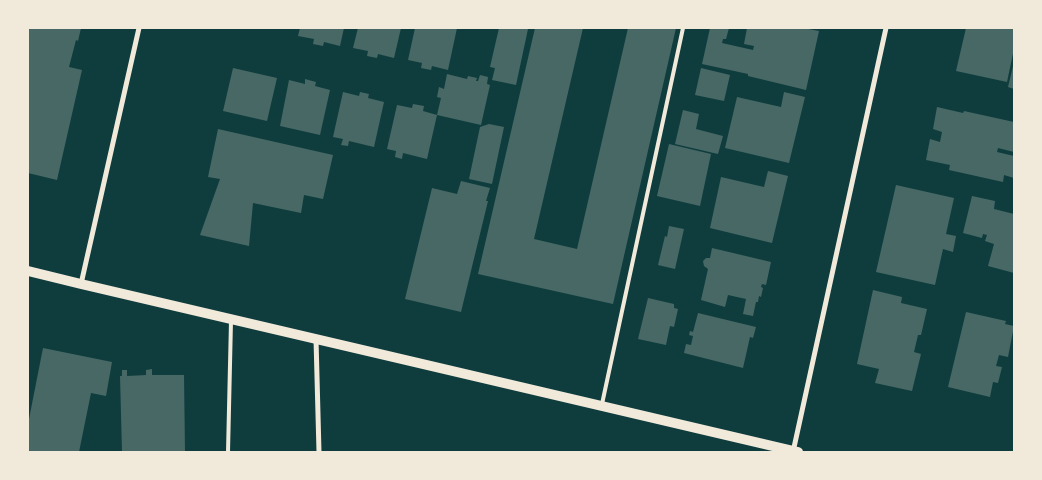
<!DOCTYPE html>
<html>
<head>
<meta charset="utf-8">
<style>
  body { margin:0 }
  #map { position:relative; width:1042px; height:480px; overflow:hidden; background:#0f3d3e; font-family:"Archivo Narrow",sans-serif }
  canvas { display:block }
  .frame { position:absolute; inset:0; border:29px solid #f1e9da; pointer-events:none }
</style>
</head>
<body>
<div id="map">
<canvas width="1042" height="480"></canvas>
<div class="frame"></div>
</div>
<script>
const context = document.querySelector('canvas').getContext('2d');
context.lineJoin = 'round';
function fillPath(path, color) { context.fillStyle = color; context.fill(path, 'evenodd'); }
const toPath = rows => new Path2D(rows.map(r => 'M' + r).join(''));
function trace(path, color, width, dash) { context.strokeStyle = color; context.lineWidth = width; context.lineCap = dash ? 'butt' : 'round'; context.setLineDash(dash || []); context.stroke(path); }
fillPath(toPath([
  [28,28,81,28,78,41,76,40,69,67,82,70,57,180,28,173],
  [300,28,344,28,340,46,324,42,323,46,313,44,314,39,298,36],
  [358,28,401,28,394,58,378,54,377,58,367,56,368,51,353,48],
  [415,28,457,28,448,70,432,66,431,70,421,68,422,63,408,60],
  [499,28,528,29,516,85,492,80,495,68,490,67],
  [535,28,583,28,534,239,577,249,628,28,676,28,613,304,478,274],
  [710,28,729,28,726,39,723,39,722,43,753,50,754,46,744,44,747,28,803,28,819,31,806,90,748,76,748,74,702,64],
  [966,28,1014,28,1014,49,1007,82,956,71],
  [1014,62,1014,89,1008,87],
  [233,68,277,78,267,121,223,111],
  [701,68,730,75,724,101,695,95],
  [447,74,467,79,468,76,477,78,476,81,478,81,480,75,488,77,487,84,490,85,481,125,437,115,441,98,437,97,439,87,444,89],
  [305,79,316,82,315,86,330,90,320,135,280,126,289,80,305,84],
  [343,92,359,96,360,92,369,94,368,98,384,102,374,147,349,141,348,146,341,145,343,139,333,137],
  [784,92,805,97,789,163,725,148,737,97,781,107],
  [413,104,424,106,423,111,437,115,427,159,403,153,402,159,395,157,396,151,387,149,397,105,412,108],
  [937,107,963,113,964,111,1014,122,1014,152,998,148,997,152,1014,156,1014,178,1004,175,1003,182,949,170,950,165,926,160,930,139,940,142,942,132,933,129],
  [683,110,699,114,696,129,723,136,718,154,675,144],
  [489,124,504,127,492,184,469,179,480,127],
  [218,129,333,155,323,199,304,195,301,213,253,203,249,246,200,235,220,179,208,177],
  [669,144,711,154,700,206,657,196],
  [768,171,788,176,772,243,710,228,721,177,764,187],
  [461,181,490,188,486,201,488,201,461,312,405,299,432,188,457,194],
  [896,185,954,198,946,234,956,236,953,252,943,249,935,285,876,272],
  [972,196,995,201,994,209,1014,214,1014,273,988,266,994,244,985,241,987,235,983,234,982,238,963,233],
  [669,226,684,229,675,269,658,265,665,236,667,237],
  [712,248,771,262,766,285,762,284,761,287,763,288,761,297,759,296,758,302,756,302,753,316,743,314,746,299,728,295,725,307,701,300,708,269,704,266,703,261,706,258,710,258],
  [873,290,902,297,901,303,927,309,921,335,918,335,914,352,921,354,912,391,875,383,879,369,857,364],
  [648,298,674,304,674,308,678,309,674,327,670,326,666,345,638,339],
  [966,312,1006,321,1005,324,1014,326,1008,357,999,355,996,366,1002,367,998,383,993,382,990,397,948,387],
  [698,313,756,327,753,338,750,337,743,368,684,353,686,344,691,345,693,336,689,335,690,331,693,332],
  [43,348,112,362,106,396,91,393,79,452,28,452,28,424],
  [152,369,152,375,184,375,185,452,122,452,120,376,122,376,122,370,127,370,127,376,146,375,146,370]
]), '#486865');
trace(toPath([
  [602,404,683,28],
  [228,452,231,321]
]), '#f1e9da', 4);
trace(toPath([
  [81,284,139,28],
  [316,339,319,452],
  [793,452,886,28]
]), '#f1e9da', 5);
trace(toPath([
  [28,271,81,284,380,354,798,452]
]), '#f1e9da', 10);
</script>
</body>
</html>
